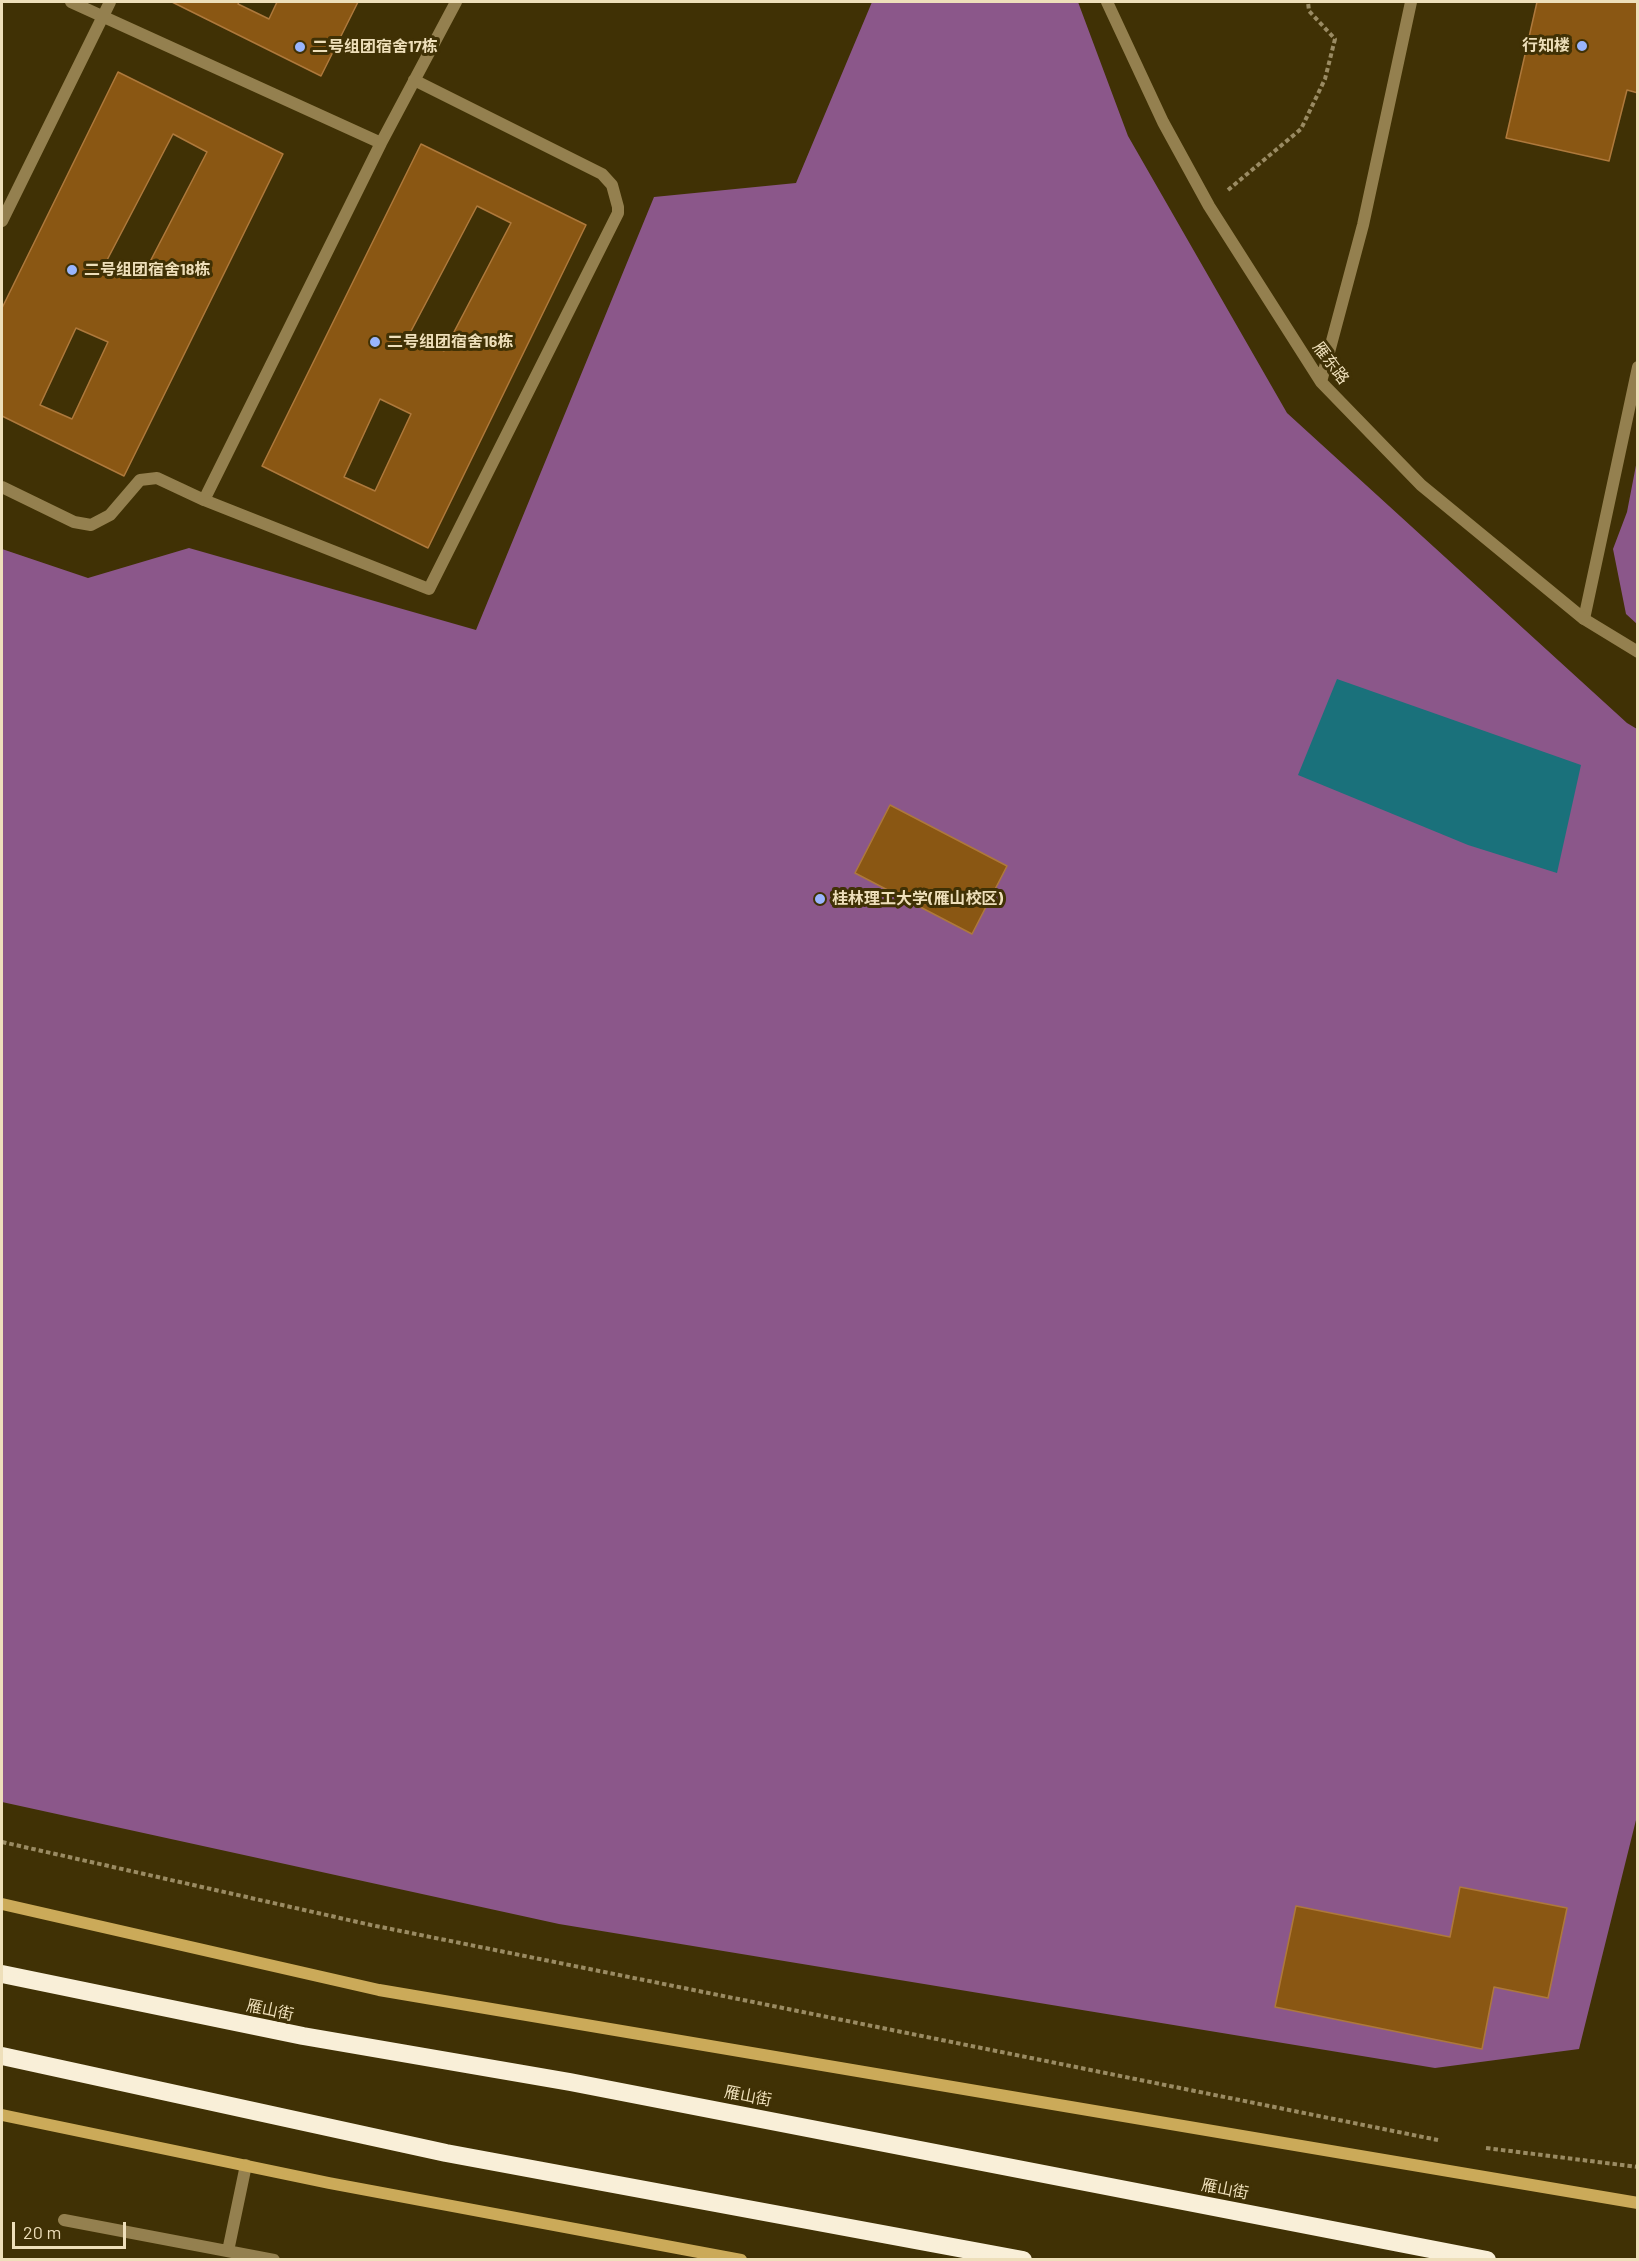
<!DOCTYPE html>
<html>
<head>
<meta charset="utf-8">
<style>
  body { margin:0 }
  #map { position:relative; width:1639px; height:2261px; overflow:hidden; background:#403105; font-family:Barlow,sans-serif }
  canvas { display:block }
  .frame { position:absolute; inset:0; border:3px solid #eedfba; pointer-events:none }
  .scale { position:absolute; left:12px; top:2222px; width:114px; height:27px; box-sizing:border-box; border:3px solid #eedfba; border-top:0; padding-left:8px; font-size:18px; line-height:21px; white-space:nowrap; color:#eedfba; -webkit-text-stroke:4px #403105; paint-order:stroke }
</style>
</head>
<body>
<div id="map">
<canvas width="1639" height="2261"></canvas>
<div class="frame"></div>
<div class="scale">20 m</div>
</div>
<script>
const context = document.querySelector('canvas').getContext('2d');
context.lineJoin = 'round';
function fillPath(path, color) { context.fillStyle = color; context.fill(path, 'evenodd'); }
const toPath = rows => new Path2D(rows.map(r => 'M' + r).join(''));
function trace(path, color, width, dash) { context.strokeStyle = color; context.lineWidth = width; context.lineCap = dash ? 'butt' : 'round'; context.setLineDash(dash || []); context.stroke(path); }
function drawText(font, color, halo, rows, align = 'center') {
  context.font = font + ' Barlow,"Noto Sans SC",sans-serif'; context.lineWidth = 6; context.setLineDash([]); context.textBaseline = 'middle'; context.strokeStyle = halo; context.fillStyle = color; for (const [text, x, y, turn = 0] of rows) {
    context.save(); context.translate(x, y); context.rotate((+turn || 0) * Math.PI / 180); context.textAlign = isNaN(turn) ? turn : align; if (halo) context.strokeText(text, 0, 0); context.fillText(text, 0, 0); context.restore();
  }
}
fillPath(toPath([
  [872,2,1078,2,1128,136,1287,413,1627,723,1637,729,1638,1812,1579,2049,1435,2068,559,1924,2,1802,2,549,88,578,189,548,476,630,654,197,796,183],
  [1637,460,1637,624,1626,614,1613,549,1627,512]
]), '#8b578a');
fillPath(toPath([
  [1337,679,1581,765,1557,873,1468,845,1298,775]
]), '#1a717b');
const building = toPath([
  [172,2,239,2,238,4,269,19,277,2,358,2,321,76,172,2],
  [1537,2,1638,2,1638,93,1627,90,1609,161,1506,138,1537,2],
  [118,72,283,154,124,476,2,416,2,308,118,72],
  [173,134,207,152,141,279,106,262,173,134],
  [76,328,108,342,72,419,40,405,76,328],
  [421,144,586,225,428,548,262,466,421,144],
  [477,206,511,223,444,351,410,333,477,206],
  [380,399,411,414,375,491,344,477,380,399],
  [890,805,1007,866,972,934,855,873,890,805],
  [1460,1887,1567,1908,1548,1998,1494,1987,1482,2049,1275,2007,1296,1906,1450,1937,1460,1887]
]);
fillPath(building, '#8a5713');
trace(building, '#ae793c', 1.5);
trace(toPath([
  [1228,190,1301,129,1325,79,1335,39,1309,11,1308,2],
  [2,1842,371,1925,1438,2140],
  [1486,2148,1638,2167]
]), '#9a8b63', 4, [4.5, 3]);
trace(toPath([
  [71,2,381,143],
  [2,221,110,2],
  [2,487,74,522,91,525,110,515,140,480,157,478,204,500,429,589,618,213,618,207,612,185,602,174,414,80],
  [204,500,381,143,456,2],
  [1584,619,1638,367],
  [64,2220,274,2260],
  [228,2251,246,2165]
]), '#94804f', 12);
trace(toPath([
  [1107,2,1163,122,1209,206,1321,382,1421,485,1584,619,1638,652],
  [1321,382,1363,225,1411,2]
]), '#94804f', 12);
trace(toPath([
  [2,1904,379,1990,1638,2203],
  [2,2115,329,2183,741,2260]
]), '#cbaa59', 12);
trace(toPath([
  [2,1974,303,2036,570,2082,1487,2260],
  [2,2056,446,2153,1023,2260]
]), '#f9efd8', 18);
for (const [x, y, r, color] of [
  [1582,46,6,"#99b5fd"],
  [300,47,6,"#99b5fd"],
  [72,270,6,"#99b5fd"],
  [375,342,6,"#99b5fd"],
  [820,899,6,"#99b5fd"]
]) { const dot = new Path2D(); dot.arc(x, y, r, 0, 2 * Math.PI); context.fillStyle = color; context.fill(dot); trace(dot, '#403105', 2); }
drawText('bold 16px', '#eedfba', '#403105', [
  ["行知楼",1570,46,"right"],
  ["二号组团宿舍17栋",312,47],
  ["二号组团宿舍18栋",84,270],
  ["二号组团宿舍16栋",387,342],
  ["桂林理工大学(雁山校区)",832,899]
], 'left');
drawText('16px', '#eedfba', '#403105', [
  ["雁东路",1331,363,53],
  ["雁山街",270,2010,12],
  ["雁山街",748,2096,11],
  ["雁山街",1225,2189,11]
]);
</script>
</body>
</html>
